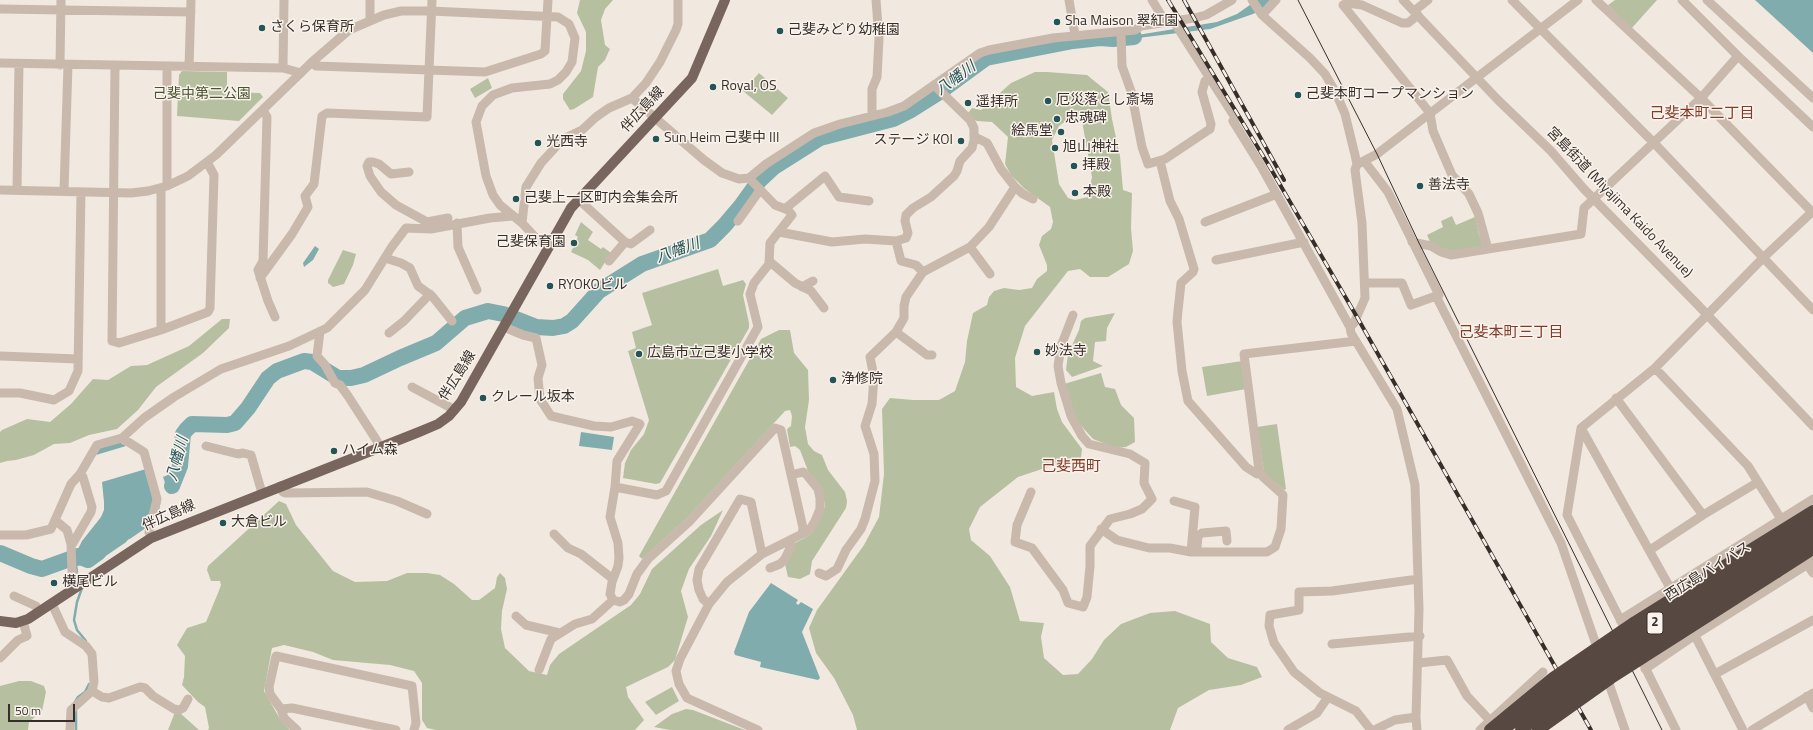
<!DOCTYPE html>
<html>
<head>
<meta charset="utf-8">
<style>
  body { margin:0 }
  #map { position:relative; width:1813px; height:730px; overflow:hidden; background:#f1e9e0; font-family:"Titillium Web",sans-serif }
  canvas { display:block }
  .scale { position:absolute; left:8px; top:704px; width:67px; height:18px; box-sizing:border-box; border:2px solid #372e2a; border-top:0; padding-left:5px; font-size:12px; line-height:14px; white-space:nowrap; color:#372e2a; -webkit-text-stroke:3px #f9f3ec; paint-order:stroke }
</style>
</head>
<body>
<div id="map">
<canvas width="1813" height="730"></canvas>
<div class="scale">50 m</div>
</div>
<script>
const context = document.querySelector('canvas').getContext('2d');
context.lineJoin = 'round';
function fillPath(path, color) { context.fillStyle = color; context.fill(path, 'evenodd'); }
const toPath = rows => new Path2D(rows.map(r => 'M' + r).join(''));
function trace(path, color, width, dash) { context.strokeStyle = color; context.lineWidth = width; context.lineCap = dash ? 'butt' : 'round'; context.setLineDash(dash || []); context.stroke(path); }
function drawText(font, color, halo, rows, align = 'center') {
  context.font = font + ' "Titillium Web","Noto Sans JP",sans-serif'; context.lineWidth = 3; context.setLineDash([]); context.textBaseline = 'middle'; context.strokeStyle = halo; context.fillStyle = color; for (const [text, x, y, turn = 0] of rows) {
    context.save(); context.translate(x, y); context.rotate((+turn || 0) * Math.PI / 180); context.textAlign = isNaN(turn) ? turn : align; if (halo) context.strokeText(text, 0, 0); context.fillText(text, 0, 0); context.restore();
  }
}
fillPath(toPath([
  [580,0,613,0,605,9,601,20,605,45,610,49,609,51,605,60,598,67,593,97,574,109,570,110,563,99,563,94,581,71,586,51,586,32,577,13],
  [1615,0,1657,0,1631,29,1608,5],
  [182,71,227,72,227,92,260,93,263,97,239,121,177,116,179,75],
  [1035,72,1047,72,1087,75,1108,92,1112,119,1120,156,1123,190,1132,193,1131,228,1133,251,1129,264,1108,277,1090,277,1080,269,1068,271,1025,326,1015,358,1016,387,1032,396,1054,392,1057,409,1062,422,1082,449,1080,467,1060,463,1018,477,980,507,969,529,971,540,990,556,1010,587,1020,621,1044,623,1041,637,1044,658,1063,675,1078,674,1092,659,1104,640,1121,624,1150,613,1175,611,1210,624,1211,642,1228,658,1257,667,1262,677,1241,685,1209,690,1178,708,1170,730,857,730,853,715,834,678,816,653,809,628,817,610,864,545,879,517,884,474,882,409,890,398,913,400,939,400,955,391,965,362,967,341,973,313,987,305,989,297,994,291,1004,288,1019,290,1032,288,1037,279,1047,271,1047,265,1039,245,1042,236,1051,229,1053,222,1050,207,1025,189,1011,175,1005,164,1008,137,992,122,977,121,972,119,968,113,972,108,981,110,1011,83],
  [1070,118,1082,121,1092,177,1088,197,1075,200,1068,198,1059,184,1052,140,1059,126],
  [759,73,788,98,772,115,743,91],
  [488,78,492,88,475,98,470,89],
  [1452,216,1456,225,1475,217,1479,234,1483,244,1481,248,1450,252,1431,244,1427,235,1443,227,1441,221],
  [581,222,593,232,588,240,601,249,603,247,611,253,600,270,588,260,571,252,578,237,575,235],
  [343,250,356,254,353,265,344,284,333,287,328,283,328,280],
  [718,269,723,286,743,280,746,284,743,295,749,323,749,328,660,483,656,484,623,478,625,463,631,450,644,434,649,420,628,351,636,348,632,332,652,325,642,293],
  [1115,313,1107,328,1106,341,1095,342,1093,361,1103,366,1072,377,1066,370,1068,354,1079,330,1081,321,1085,318],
  [222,319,230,319,229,328,203,353,156,387,138,410,117,429,89,435,70,443,54,444,34,455,16,460,7,461,0,463,0,432,2,430,27,419,50,422,71,404,93,379,108,380,131,366,147,365,189,346],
  [779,330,790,330,794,353,808,370,809,400,805,427,808,444,814,451,822,455,828,470,845,492,847,501,846,508,812,561,810,574,800,579,788,577,785,564,795,543,810,535,818,523,825,506,822,489,808,471,800,450,795,446,790,447,787,429,791,426,792,416,790,410,785,411,686,519,642,559,639,556,761,339],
  [1242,361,1246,389,1207,396,1202,367],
  [1101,373,1105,387,1115,389,1121,405,1134,418,1135,442,1126,447,1116,448,1093,439,1076,420,1064,384],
  [1277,424,1286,489,1284,490,1264,473,1257,427],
  [279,501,286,504,296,525,333,571,355,582,387,581,407,573,427,573,440,575,454,584,472,600,479,600,495,588,497,577,500,573,505,578,507,589,502,611,501,629,505,648,529,671,547,675,550,665,559,654,631,605,640,594,652,569,701,525,723,510,711,536,689,569,681,591,688,617,675,660,668,667,626,687,628,697,644,720,635,730,436,730,427,728,422,720,422,683,414,671,390,665,333,660,313,652,284,645,272,648,264,691,280,719,290,730,208,730,209,728,205,707,198,702,182,685,184,677,185,656,177,645,187,628,206,622,218,593,221,585,220,581,211,581,207,570,208,566],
  [19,681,31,681,44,686,46,692,42,711,29,722,28,730,0,730,0,686],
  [672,687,679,701,656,715,645,702],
  [686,709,693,710,745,730,670,730,654,727,672,714],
  [175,712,180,713,199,730,168,730]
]), '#b6c0a0');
fillPath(toPath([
  [1257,0,1270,0,1262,9,1253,14,1210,29,1138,38,1113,39,1217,22,1237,14],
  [1755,0,1813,0,1813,53],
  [315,246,319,249,313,260,304,267,303,263],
  [581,432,614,437,612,450,579,446],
  [119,442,126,446,96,455,100,448],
  [180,466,177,481,171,493,169,494,163,477,175,472],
  [146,469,153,499,149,518,142,516,139,522,126,532,123,528,120,535,102,549,100,547,98,551,88,561,69,566,46,568,66,554,78,549,82,541,101,517,104,510,104,502,102,482],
  [771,583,798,600,796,603,798,605,801,602,813,609,802,632,820,678,818,680,760,667,761,662,735,655,734,652,749,612]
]), '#80acad');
trace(toPath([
  [127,533,130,529],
  [103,550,121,537],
  [77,573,76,565,89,562,100,553],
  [82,588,77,602,74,620,77,630,86,641],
  [75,702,78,697,85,692,89,684],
  [76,711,76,730]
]), '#80acad', 2.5);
trace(toPath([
  [172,486,180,466,183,434,186,430,192,424,227,425,235,423,248,408,268,378,277,371,304,361,312,362,338,378,351,378,364,375,400,358,436,343,465,318,488,311,503,314,536,327,553,328,564,326,572,321,599,291,642,264,710,240,724,226,741,206,759,181,774,167,820,138,893,119,911,110,938,93,986,58,1073,41,1100,38,1113,39,1134,37],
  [126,532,139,523,143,517,149,518,153,500],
  [102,549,121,536],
  [0,553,31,566,42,569,78,556,88,560,99,552]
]), '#80acad', 16);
trace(toPath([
  [1069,0,1075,35],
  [1152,0,1166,23],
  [1252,0,1262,15,1310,58,1325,74,1336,93,1345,114,1355,155,1357,164,1355,170,1362,223,1365,298,1354,323,1350,327,1351,333,1397,409,1415,485,1419,609,1416,717,1417,730],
  [1403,0,1498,100,1551,151,1584,189,1696,303,1813,426],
  [1512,0,1654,143,1813,310],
  [1596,0,1701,98,1813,213],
  [1682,0,1738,56,1813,127],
  [1707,0,1813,98],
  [0,9,191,12],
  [1414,11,1428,0],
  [1262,15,1276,0],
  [1418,15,1408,23,1402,23,1362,5,1347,3,1343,5,1430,113,1433,131,1452,175,1469,194,1478,213,1488,249],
  [370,20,370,0],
  [1174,22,1236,119,1233,121,1261,166,1350,327],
  [1121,32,1122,66,1131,91,1142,147,1148,164,1165,159,1210,129,1211,124,1202,92,1205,81,1209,78],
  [312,62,316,66,485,72,541,54,545,51,548,0],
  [0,63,283,68,301,73],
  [60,65,61,0],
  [115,66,112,341,119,343,161,330,208,312,210,308,214,175,207,162],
  [189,67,191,0],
  [283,68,284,0],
  [632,98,704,160,722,173,739,179,749,178,775,205,788,210,792,215,770,243,769,264,754,283,750,294,758,327,666,491,657,495,615,487,610,517,618,543,619,558,618,566,612,582,610,594,613,600,620,602,624,600,629,594,637,574,648,559,689,522,775,428,781,430,803,528,802,534,762,554,727,582,709,604,680,659,676,671,679,684,687,698,758,730],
  [263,110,267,117,263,261,258,270,268,301,275,317],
  [872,116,872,89,877,77,879,39,876,0],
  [975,137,987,143,1001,169,1015,187,1023,194,1033,199],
  [1160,161,1170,201,1179,219,1194,269,1193,272,1181,283,1178,311,1177,322,1182,371,1188,401,1246,467,1257,474,1261,474],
  [1365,162,1388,192,1439,295,1436,296,1561,543,1599,653],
  [1360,163,1377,154,1578,0],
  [409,172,391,174,379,164,373,162,369,162,367,166,370,176,381,192,396,205,427,222,448,218],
  [749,178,766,164,814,133,840,124,888,112,904,106,980,53,989,50,1053,38,1135,30,1141,26,1194,18,1206,15,1232,0],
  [167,186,167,67],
  [0,190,131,193,148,191,167,186,188,176,216,155,312,62,349,30,384,15,401,11,431,11,558,17,569,24,575,38,572,62,566,72,558,80,550,84,512,88,493,95,482,106,476,122,486,176,493,195,500,205,522,223,538,240,549,247],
  [17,190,19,64],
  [64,191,68,65],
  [578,199,625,242,631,244,650,230],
  [786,208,825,176,839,197,869,201],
  [738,221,760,190],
  [1205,222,1277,194],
  [457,223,458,247,477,290],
  [522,223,526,187,541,163,563,139,582,130,596,117,609,108,632,98,646,83,660,62,676,30,678,24,678,0],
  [779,232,832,242,865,239,896,241,906,238,908,233,905,221,906,215,913,208,931,197,954,176,957,171,960,161,972,148,974,140,974,128,970,120,934,85],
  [896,241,901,261,916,265,923,272],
  [1412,242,1431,246,1441,252,1451,255,1581,234,1584,208,1701,98,1738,56],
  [970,247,990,274],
  [385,258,401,263,410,268,418,286,432,296,452,321],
  [1216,260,1304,242],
  [609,261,625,242],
  [769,261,795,283,811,291,824,308],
  [260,278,292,234,308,207,305,196,314,184,322,116,327,113,427,117,432,0],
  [1365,283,1402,283,1411,305,1436,296],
  [802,287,813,281],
  [504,327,523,335,536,338,542,365,538,378,540,399,551,416,594,426,611,427,632,421,640,424,617,461,615,487],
  [161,330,161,188],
  [320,331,317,356,325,365,335,383,340,385,348,396,377,441,379,447],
  [896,332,927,355,932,355],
  [389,333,404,321,430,294],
  [0,356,78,359],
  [1655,368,1748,466,1781,519],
  [412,387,455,410],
  [0,393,20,393,54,400,69,391,78,371,81,192],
  [1616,398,1703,515],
  [1581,428,1678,602],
  [122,438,144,452,157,499,149,532,151,538],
  [206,446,238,454,243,453,251,455,262,493],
  [791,475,803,472,806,474,818,489,820,498,820,509,815,521,809,531,802,534],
  [280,486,283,492,285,493,367,492,397,501,427,514],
  [1031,492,1017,525,1015,542,1032,548,1063,590,1068,603,1083,607,1087,597,1090,566,1090,546,1110,519,1130,514,1142,509,1152,499,1144,483,1145,463,1130,454,1089,444,1082,436,1071,416,1061,383,1058,366,1061,346,1073,315],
  [1174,501,1195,507,1191,552],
  [55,520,71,484,80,474],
  [1101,529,1117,540,1149,548,1170,548,1191,552,1267,552,1275,547,1281,529,1283,495,1263,477,1259,470,1244,354,1356,341],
  [554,534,568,548,581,554,613,579],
  [0,535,26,535,51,529,55,520,67,530,71,544],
  [1197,548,1198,536,1202,533,1226,531,1227,541],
  [1650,550,1703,515,1758,482],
  [1807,564,1813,573],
  [770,568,780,564,785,559,791,546,790,540],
  [819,573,826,576,837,569,846,550,861,529,865,519,875,481,874,454,865,426,872,404,874,377,870,357,896,332,904,318,904,306,906,297,923,272,970,247,989,227,1015,187],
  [78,586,72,571,71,544,73,543,91,512,92,507,83,477,80,474,97,445,122,438,144,418,174,397,221,369,289,346,327,328,365,290,391,248,406,228,431,229,490,218,513,216],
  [14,596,36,606,39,612],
  [52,604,65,632,86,646,92,654,94,682,92,691,71,710,70,730],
  [709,604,703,599,699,590,697,580,699,569,740,499,751,502,762,554],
  [516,616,526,625,560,633],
  [1620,620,1813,499],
  [1688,622,1743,730],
  [1627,633,1567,515,1581,428,1655,368,1764,257,1813,211],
  [1332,644,1420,636],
  [1638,653,1676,730],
  [0,658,18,640,27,636,23,621],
  [1418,663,1447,660,1467,696,1498,729],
  [1645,669,1695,635,1813,561],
  [539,670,551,639,575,624,592,619,613,600],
  [1715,674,1813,620],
  [1606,675,1625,730],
  [92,691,102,697,109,698,140,687,145,688,153,696,174,709,179,710,183,708,188,699],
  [1807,696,1813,708],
  [281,709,292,708,396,730],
  [297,730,284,718,281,709,270,694,269,687,276,656,412,686,416,723,414,730],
  [1288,730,1317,713,1328,697],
  [1371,730,1356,711,1320,693,1294,672,1274,643,1269,626,1270,615,1299,610,1299,592,1332,591,1418,579],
  [1374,730,1395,720,1416,717],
  [1480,730,1543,672],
  [1752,730,1813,693]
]), '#c9b9ac', 9);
trace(toPath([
  [0,621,16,623,28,619,151,538,419,432,438,424,449,416,461,402,571,208,692,78,725,0]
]), '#78655d', 10);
trace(toPath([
  [1726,565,1813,511],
  [1777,572,1813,549]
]), '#584842', 12);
trace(toPath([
  [1298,0,1377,154,1419,243,1662,730]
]), '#372e2a', 1);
const rail = toPath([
  [1168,0,1268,164,1357,317,1591,730],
  [1184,0,1284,180]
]);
trace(rail, '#372e2a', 4);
trace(rail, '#f9f3ec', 2.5, [8]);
trace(toPath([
  [1490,730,1553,678,1635,622,1726,565],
  [1503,730,1549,694,1635,635,1813,524],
  [1521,730,1556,703,1644,643,1813,537],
  [1538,730,1611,678,1777,572]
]), '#584842', 12);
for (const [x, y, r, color] of [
  [1057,22,4,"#235456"],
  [262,28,4,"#235456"],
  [780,31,4,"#235456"],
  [713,87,4,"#235456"],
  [1298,95,4,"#235456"],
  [1048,101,4,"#235456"],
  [968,103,4,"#235456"],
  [1057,119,4,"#235456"],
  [1061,132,4,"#235456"],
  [656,139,4,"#235456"],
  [961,141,4,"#235456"],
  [538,143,4,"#235456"],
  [1055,148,4,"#235456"],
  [1074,166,4,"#235456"],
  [1420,186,4,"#235456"],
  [1075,193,4,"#235456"],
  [516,199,4,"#235456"],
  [574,243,4,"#235456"],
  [550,286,4,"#235456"],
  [1037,352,4,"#235456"],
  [639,354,4,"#235456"],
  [833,380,4,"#235456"],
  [483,398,4,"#235456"],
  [334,451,4,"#235456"],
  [223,523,4,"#235456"],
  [54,583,4,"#235456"]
]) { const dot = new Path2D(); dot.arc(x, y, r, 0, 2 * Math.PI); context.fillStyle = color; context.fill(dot); trace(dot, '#f9f3ec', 1.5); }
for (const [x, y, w] of [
  [1655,623,16]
]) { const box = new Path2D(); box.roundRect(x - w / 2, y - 11, w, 22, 3); context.fillStyle = '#f9f3ec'; context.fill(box); trace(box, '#372e2a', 1); }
drawText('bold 13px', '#372e2a', null, [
  ["2",1655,623]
]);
drawText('14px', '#372e2a', '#f9f3ec', [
  ["Sha Maison 翠紅園",1065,22],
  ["さくら保育所",270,28],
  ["己斐みどり幼稚園",788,31],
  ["Royal, OS",721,87],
  ["己斐本町コープマンション",1306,95],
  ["厄災落とし斎場",1056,101],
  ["遥拝所",976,103],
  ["忠魂碑",1065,119],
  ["絵馬堂",1053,132,"right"],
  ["Sun Heim 己斐中 III",664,139],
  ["ステージ KOI",953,141,"right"],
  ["光西寺",546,143],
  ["旭山神社",1063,148],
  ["拝殿",1082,166],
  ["善法寺",1428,186],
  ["本殿",1083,193],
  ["己斐上一区町内会集会所",524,199],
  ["己斐保育園",566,243,"right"],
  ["RYOKOビル",558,286],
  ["妙法寺",1045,352],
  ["広島市立己斐小学校",647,354],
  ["浄修院",841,380],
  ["クレール坂本",491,398],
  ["ハイム森",342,451],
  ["大倉ビル",231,523],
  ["横尾ビル",62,583]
], 'left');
drawText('14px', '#485430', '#f9f3ec', [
  ["己斐中第二公園",202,95]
]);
drawText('14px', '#372e2a', '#f9f3ec', [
  ["伴広島線",643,110,-47],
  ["宮島街道 (Miyajima Kaido Avenue)",1619,203,46],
  ["伴広島線",458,376,-58],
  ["伴広島線",169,516,-24],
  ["西広島バイパス",1708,572,-32]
]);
drawText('italic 15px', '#235456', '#f9f3ec', [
  ["八幡川",956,79,-36],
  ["八幡川",678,251,-20],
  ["八幡川",178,459,-75]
]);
drawText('15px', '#813c29', '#f9f3ec', [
  ["己斐本町二丁目",1702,114],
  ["己斐本町三丁目",1511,333],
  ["己斐西町",1071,467]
]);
</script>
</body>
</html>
